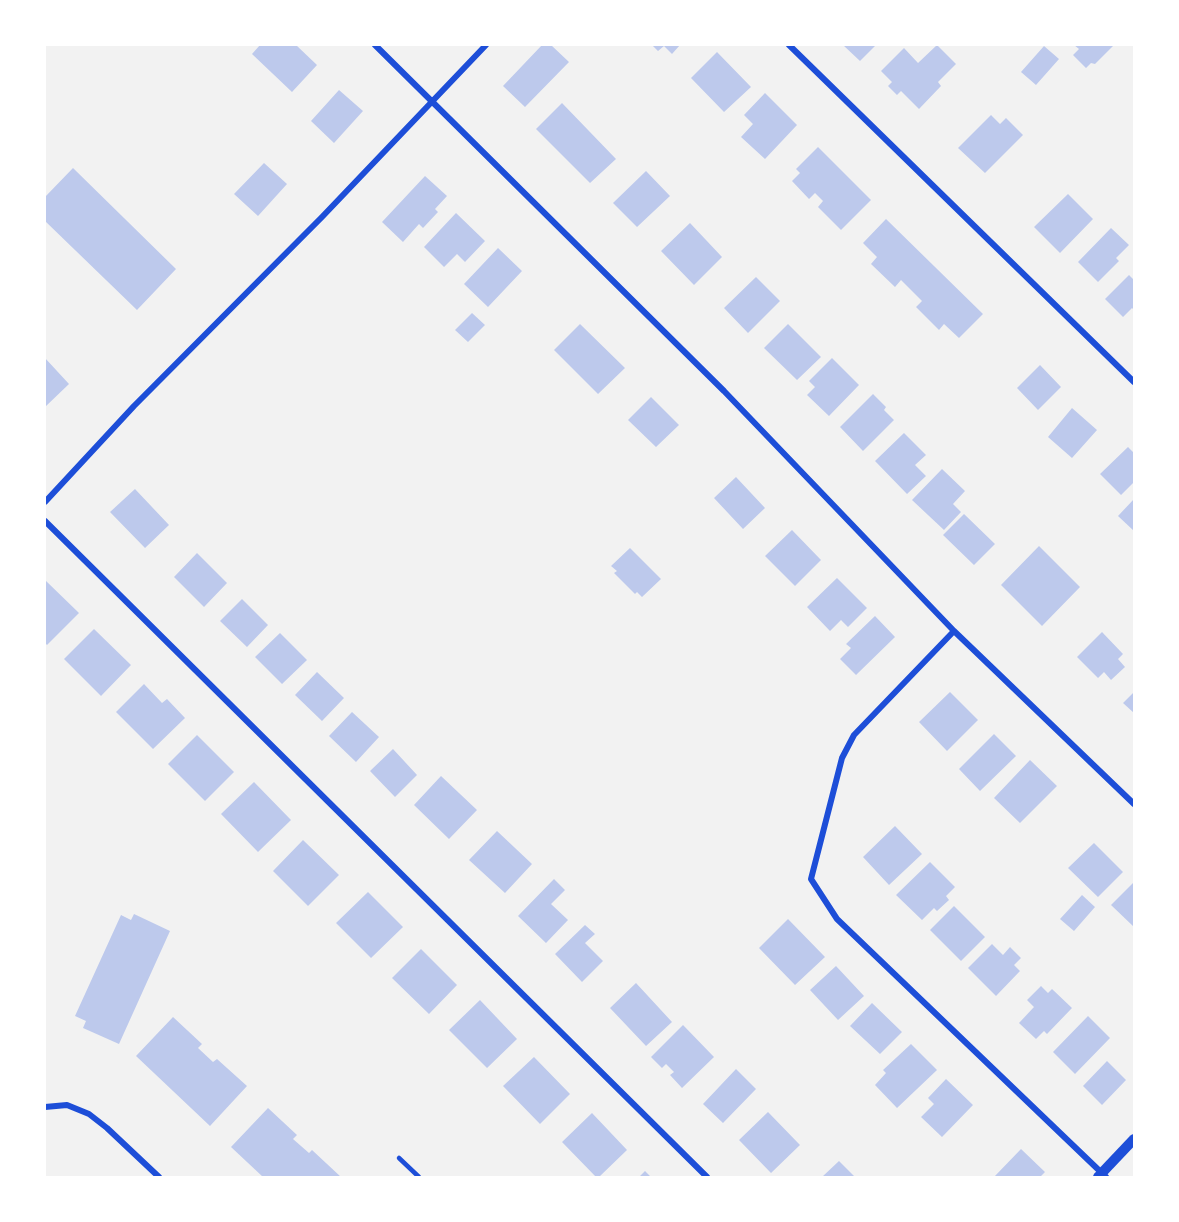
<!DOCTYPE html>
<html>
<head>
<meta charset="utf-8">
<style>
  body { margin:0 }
  #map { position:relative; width:1179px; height:1222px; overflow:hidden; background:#f2f2f2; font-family:Helvetica,sans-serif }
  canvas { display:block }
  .frame { position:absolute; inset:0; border:46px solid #fff; pointer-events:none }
</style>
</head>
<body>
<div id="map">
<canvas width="1179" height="1222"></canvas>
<div class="frame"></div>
</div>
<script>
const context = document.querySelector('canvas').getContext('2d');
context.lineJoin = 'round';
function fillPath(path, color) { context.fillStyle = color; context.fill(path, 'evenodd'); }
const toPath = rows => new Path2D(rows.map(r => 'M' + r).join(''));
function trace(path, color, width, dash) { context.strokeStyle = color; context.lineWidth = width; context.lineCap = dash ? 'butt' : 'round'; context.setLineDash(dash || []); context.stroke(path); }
fillPath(toPath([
  [260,45,296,45,317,65,292,92,252,54],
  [542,45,551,45,569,62,525,107,503,86],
  [652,45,680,45,672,54,664,46,658,51],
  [843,45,876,45,860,61],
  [937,45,956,64,938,82,941,86,919,109,901,91,897,95,888,86,892,82,881,71,904,48,918,63],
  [1074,45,1114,45,1095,64,1091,63,1086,68,1073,55,1079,49],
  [1044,46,1059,59,1036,85,1021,72],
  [717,52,751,87,724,112,691,78],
  [339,90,363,111,334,143,311,121],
  [765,93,797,125,765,159,741,137,753,124,744,115],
  [562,103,616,159,590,183,536,129],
  [991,115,1000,124,1006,118,1023,135,985,173,958,148],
  [818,147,871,200,841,230,818,207,823,201,815,193,809,199,792,181,800,173,796,169],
  [264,163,287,184,258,216,234,194],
  [73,168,176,269,137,310,45,221,45,197],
  [646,171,670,196,637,227,613,203],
  [425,176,447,196,435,209,438,212,423,228,419,224,403,242,382,222],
  [1068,194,1093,219,1060,253,1034,227],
  [456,213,485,241,465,262,457,254,444,267,424,247],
  [886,219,983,314,959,338,944,324,939,330,916,307,922,301,901,280,895,287,871,264,877,257,863,243],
  [690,223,722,257,694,285,661,251],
  [1111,228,1129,245,1116,258,1119,261,1098,282,1078,262],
  [498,248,522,271,488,307,464,284],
  [1129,275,1134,280,1134,310,1132,308,1123,317,1105,299],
  [756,277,780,301,748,333,724,308],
  [472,313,485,325,468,342,455,330],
  [580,324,625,368,598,394,554,350],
  [788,324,821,357,797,380,764,348],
  [45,358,69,384,45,407],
  [832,358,859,385,829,416,807,395,815,387,809,381],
  [1040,365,1061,387,1038,410,1017,388],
  [873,394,886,407,884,410,894,420,863,451,840,427],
  [651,397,679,425,656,447,628,420],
  [1072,408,1097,430,1072,458,1048,437],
  [904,433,926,455,915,465,926,476,907,494,875,461],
  [1128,447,1134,453,1134,482,1121,495,1100,474],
  [942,469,965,491,953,504,961,512,944,530,912,500],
  [736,477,765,508,743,529,714,498],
  [135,489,169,525,145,548,110,512],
  [1134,499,1134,531,1118,516],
  [964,514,995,544,974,565,943,535],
  [792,530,821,560,795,586,765,556],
  [1039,546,1080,587,1042,626,1001,585],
  [630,548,661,579,642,597,637,592,635,594,614,573,617,571,611,566],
  [197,553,227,583,204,607,174,577],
  [837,578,867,608,848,627,841,620,830,631,807,607],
  [45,580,79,613,47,645,45,643],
  [242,599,268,625,247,647,220,621],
  [875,616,895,637,856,675,840,659,851,648,846,644],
  [94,629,131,665,101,696,64,659],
  [1102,632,1123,654,1118,659,1125,667,1111,680,1104,672,1098,678,1077,657],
  [280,633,307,660,282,684,255,657],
  [317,672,344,698,322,721,295,695],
  [144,684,162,703,167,699,185,718,153,749,116,712],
  [950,692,978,720,947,751,919,722],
  [1134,692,1134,713,1123,703],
  [352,712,379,737,356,762,329,736],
  [994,734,1016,756,980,791,959,769],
  [197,735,234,772,205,801,168,764],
  [393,749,417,775,395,797,370,771],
  [1030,760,1057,786,1020,823,994,798],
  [441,776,477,810,449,839,414,805],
  [254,782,291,820,258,852,221,814],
  [895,826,922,854,889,885,863,857],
  [497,831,532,864,505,893,469,860],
  [303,840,339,875,308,906,273,871],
  [1094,843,1123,872,1098,897,1068,868],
  [930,862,955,887,946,896,949,900,937,911,934,908,922,920,896,895],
  [554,879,565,890,551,904,568,920,546,943,518,916],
  [1134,882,1134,927,1111,905],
  [368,892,403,927,371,958,336,923],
  [1082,895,1095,907,1074,931,1060,919],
  [954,906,985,937,961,961,930,930],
  [134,914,170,931,119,1044,83,1028,86,1021,75,1016,121,915,131,920],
  [788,919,825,957,795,985,759,948],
  [585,925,595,934,585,943,603,961,582,982,555,954],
  [992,944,1003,955,1010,947,1021,958,1014,965,1020,971,996,996,968,968],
  [421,949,457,985,429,1014,392,978],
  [836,966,864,996,838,1020,810,990],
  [636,983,672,1022,646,1046,610,1008],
  [1041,986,1048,993,1052,989,1072,1008,1047,1034,1044,1031,1036,1039,1019,1023,1034,1007,1027,1000],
  [480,1000,517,1039,487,1068,449,1030],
  [872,1003,902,1032,880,1054,850,1026],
  [1088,1016,1110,1038,1075,1074,1053,1052],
  [173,1017,202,1044,198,1048,213,1062,217,1059,247,1086,210,1126,136,1056],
  [683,1025,714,1057,682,1088,670,1075,674,1072,666,1064,662,1068,651,1057],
  [911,1044,937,1070,897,1108,875,1085,886,1073,883,1070],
  [534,1057,570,1094,540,1124,503,1086],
  [1107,1061,1126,1080,1102,1105,1083,1086],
  [736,1069,756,1089,723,1123,703,1104],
  [946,1079,973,1105,942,1137,921,1117,934,1104,928,1098],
  [268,1108,297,1135,293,1139,309,1153,312,1150,341,1177,263,1177,231,1147],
  [768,1112,800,1145,771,1173,739,1140],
  [592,1113,627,1150,599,1177,596,1177,562,1142],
  [1021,1149,1045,1172,1040,1177,994,1177],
  [839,1161,855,1177,822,1177],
  [645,1171,651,1177,639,1177]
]), '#bdc9ec');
trace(toPath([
  [399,1158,419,1177]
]), '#1d4ed8', 4.5);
trace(toPath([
  [375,45,724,391,954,631,1134,804],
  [789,45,1134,382],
  [45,502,134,406,322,217,486,45],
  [45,521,707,1177],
  [954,631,854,735,842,758,811,879,837,919,1106,1177],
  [45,1107,67,1105,89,1114,107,1128,159,1177]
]), '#1d4ed8', 6);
trace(toPath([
  [1098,1177,1134,1139]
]), '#1d4ed8', 10);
</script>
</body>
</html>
